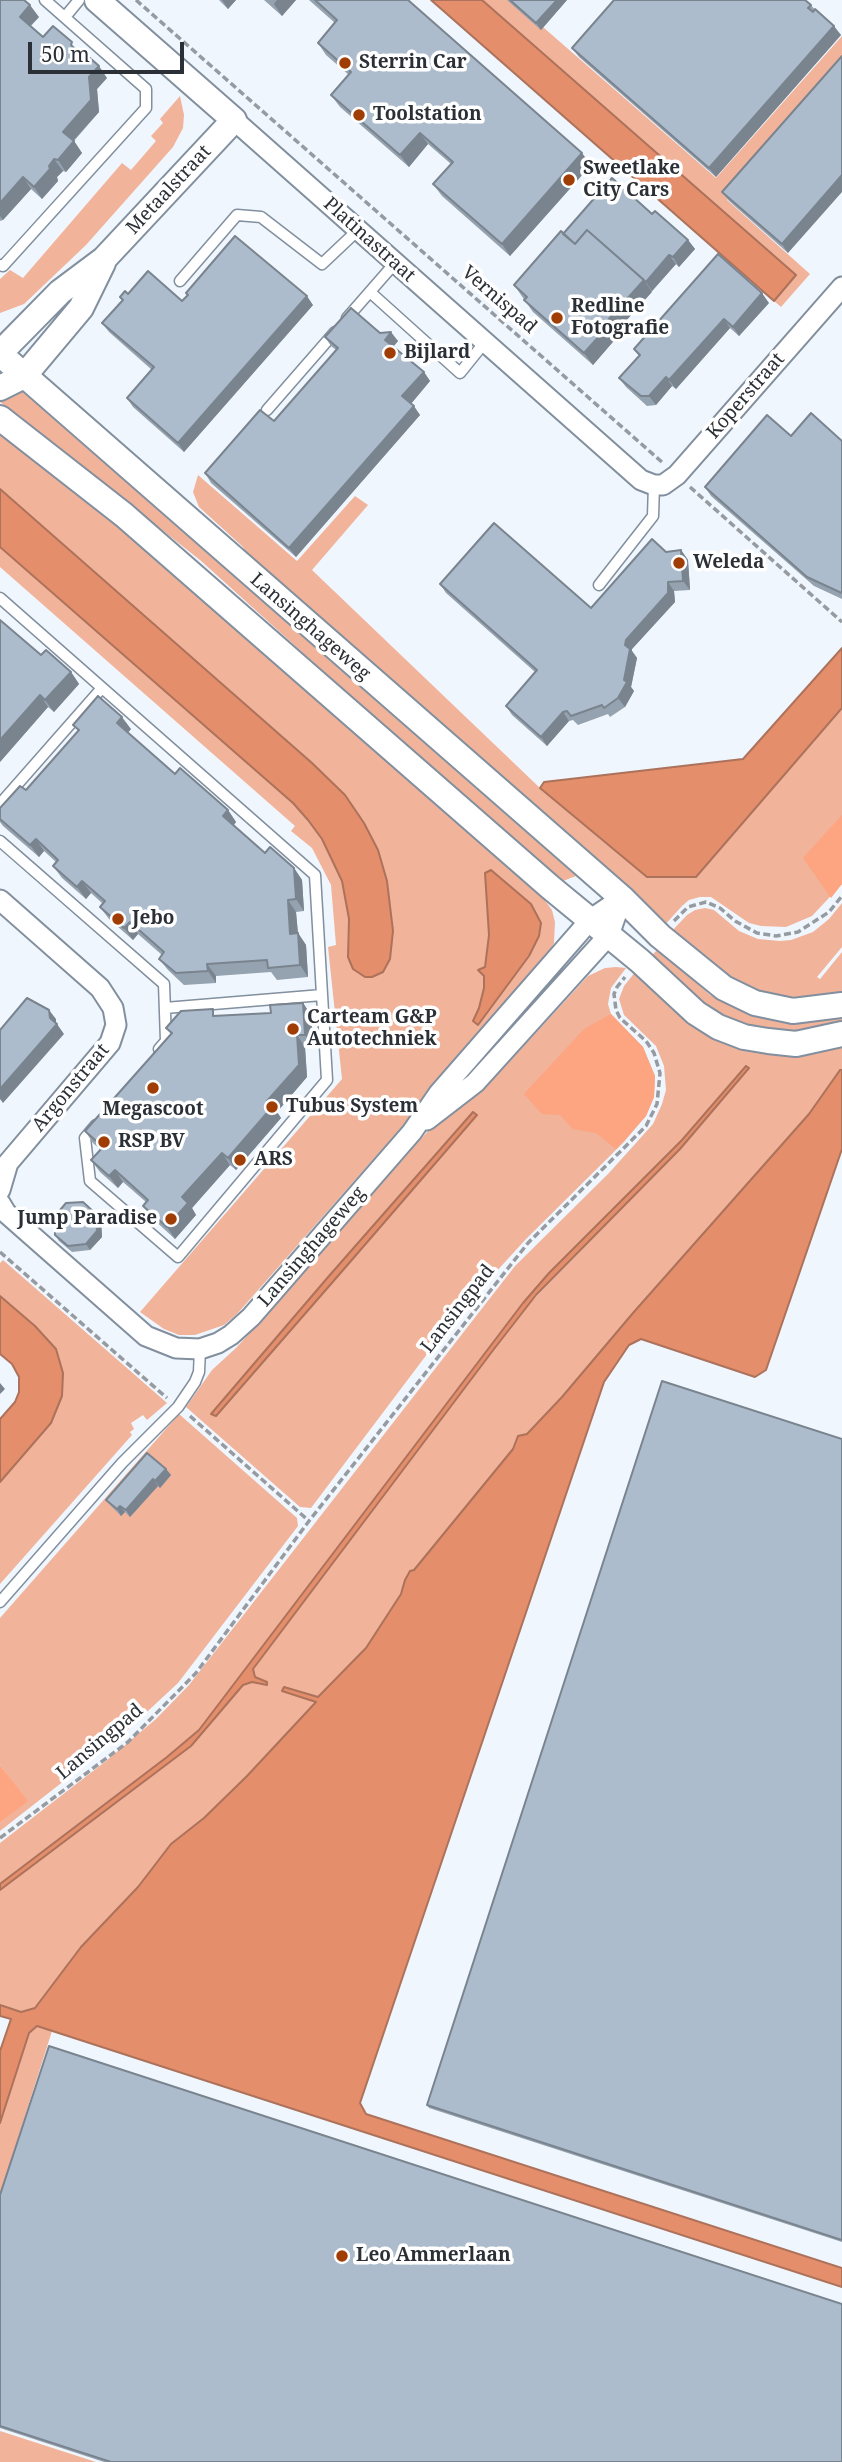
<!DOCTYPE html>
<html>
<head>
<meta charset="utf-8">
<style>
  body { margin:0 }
  #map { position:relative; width:842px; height:2462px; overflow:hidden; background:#f0f6fd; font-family:"Noto Serif",serif }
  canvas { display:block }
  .scale { position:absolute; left:28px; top:42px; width:156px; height:32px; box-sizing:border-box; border:4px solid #2b3037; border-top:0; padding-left:9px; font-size:21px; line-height:24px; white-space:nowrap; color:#2b3037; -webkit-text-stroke:5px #fff; paint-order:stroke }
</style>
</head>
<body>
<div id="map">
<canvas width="842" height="2462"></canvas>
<div class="scale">50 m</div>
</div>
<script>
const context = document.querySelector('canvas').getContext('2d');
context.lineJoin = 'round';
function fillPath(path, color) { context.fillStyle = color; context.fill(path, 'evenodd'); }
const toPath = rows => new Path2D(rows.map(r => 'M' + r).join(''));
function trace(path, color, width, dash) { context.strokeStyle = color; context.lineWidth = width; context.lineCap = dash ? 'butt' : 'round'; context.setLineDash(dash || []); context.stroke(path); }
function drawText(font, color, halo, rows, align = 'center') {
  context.font = font + ' "Noto Serif",serif'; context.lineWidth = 7; context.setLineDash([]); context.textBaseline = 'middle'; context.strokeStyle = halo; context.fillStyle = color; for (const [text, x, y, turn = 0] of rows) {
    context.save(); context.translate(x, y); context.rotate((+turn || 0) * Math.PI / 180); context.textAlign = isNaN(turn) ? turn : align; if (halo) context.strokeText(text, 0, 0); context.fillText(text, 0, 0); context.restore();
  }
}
fillPath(toPath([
  [482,0,512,0,716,178,842,36,842,70,727,200,810,274,781,307,774,301,796,275],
  [180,96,184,115,183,128,173,147,86,245,24,304,0,313,0,279,10,270,23,278,122,163,131,170,156,141,151,136,163,123,160,119],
  [22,391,576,876,558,883,200,560,0,402],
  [0,429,82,494,521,877,544,899,552,910,555,922,554,943,539,971,237,1314,224,1325,195,1335,179,1335,164,1329,140,1312,342,1079,328,947,336,945,331,885,312,848,291,831,295,826,0,567,0,547,293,803,308,820,322,839,342,881,349,919,350,964,387,881,378,850,364,823,345,795,312,763,0,489],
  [198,475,297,561,355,496,368,505,312,570,540,788,606,844,697,877,842,708,842,884,812,916,786,927,761,926,749,923,711,897,700,897,689,900,682,906,663,927,268,579,242,546,199,507,193,492],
  [842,903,842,947,817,977,820,979,842,952,842,993,833,995,785,998,765,994,738,983,671,932,687,915,695,910,705,908,714,910,739,931,758,939,780,941,791,940,813,932,829,919],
  [658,949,710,995,745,1011,842,1014,842,1023,786,1034,745,1027,699,1004,648,959],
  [616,967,626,968,611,988,608,1004,611,1014,643,1047,655,1076,654,1097,646,1116,624,1142,526,1239,474,1296,446,1329,311,1508,300,1507,186,1407,212,1370,236,1348,286,1293,434,1124,496,1076,588,976,605,968],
  [473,1113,477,1116,344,1269,216,1416,211,1414,329,1276],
  [636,971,700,1025,842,1044,842,1070,835,1076,809,1114,633,1313,562,1397,527,1434,518,1436,513,1449,414,1571,410,1572,405,1580,401,1594,366,1648,247,1776,204,1818,171,1844,138,1887,81,1947,35,2008,21,2012,0,2005,0,1890,191,1746,243,1685,247,1682,267,1682,255,1677,252,1669,262,1655,527,1306,680,1149,749,1068,682,1140,549,1273,523,1303,199,1730,167,1757,0,1884,0,1843,106,1761,156,1719,189,1685,515,1266,609,1173,653,1124,662,1104,666,1090,664,1066,656,1046,624,1015,619,999,624,986],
  [3,1260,167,1403,147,1420,143,1415,131,1423,134,1429,130,1432,132,1435,0,1584,0,1482,51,1423,63,1374,56,1349,35,1326,0,1296,0,1263],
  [179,1414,297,1518,298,1526,178,1683,120,1737,0,1831,0,1823,27,1801,0,1765,0,1618],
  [37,2026,52,2031,0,2195,0,2123,29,2033],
  [0,2431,96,2462,0,2462]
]), '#f1b39a');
fillPath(toPath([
  [842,815,842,884,831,898,803,858],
  [611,1014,643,1047,655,1076,654,1097,646,1116,616,1149,596,1133,573,1129,560,1115,542,1114,524,1094,584,1029],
  [0,1765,28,1801,0,1823]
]), '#fda481');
const water = toPath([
  [431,0,482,0,796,275,774,301,431,0],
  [0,489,312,763,345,795,364,823,378,850,387,881,393,931,390,959,383,972,372,977,365,977,353,969,348,957,349,919,342,881,322,839,308,820,293,803,0,547,0,489],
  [842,648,842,708,696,877,647,877,540,788,544,782,743,759,842,648],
  [491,870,531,904,541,923,539,936,529,956,478,1025,473,1021,479,1008,484,988,484,976,478,970,485,967,489,935,485,873,491,870],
  [746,1066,749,1068,680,1149,536,1295,494,1349,253,1669,255,1677,267,1682,267,1685,252,1682,243,1685,191,1746,0,1890,0,1884,167,1757,199,1730,523,1303,549,1273,682,1140,746,1066],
  [840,1070,842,1070,842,1149,766,1370,755,1377,641,1339,629,1345,604,1382,360,2103,366,2114,842,2268,842,2287,37,2026,29,2033,0,2123,0,2051,11,2019,0,2016,0,2005,21,2012,35,2008,81,1947,138,1887,171,1844,204,1818,247,1776,316,1702,282,1691,284,1687,318,1697,366,1648,401,1594,405,1580,410,1571,414,1570,513,1449,518,1436,527,1434,562,1397,633,1313,809,1114,840,1070],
  [473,1112,477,1115,344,1269,216,1416,211,1414,329,1276,473,1112],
  [0,1296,35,1326,56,1349,63,1373,62,1396,51,1423,0,1482,0,1419,15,1402,19,1392,19,1377,12,1364,0,1354,0,1296]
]);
fillPath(water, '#e48e6b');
trace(water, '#ac725b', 2);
const service = toPath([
  [65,17,79,0],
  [0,265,3,266,146,108,146,89,45,0],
  [180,281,237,215,261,217,322,264,358,230],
  [370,292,460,373,485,342],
  [347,318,395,263],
  [267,410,335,332],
  [599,585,653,516,654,485],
  [0,598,315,875,327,1080,178,1257,90,1181,85,1138,96,1125],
  [0,804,102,688],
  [0,841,164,984,166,1041,159,1049],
  [165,1008,322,995],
  [0,1602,122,1463,178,1407,195,1382,199,1372,200,1349]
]);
const minor = toPath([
  [234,120,641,480,654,485,663,485,677,475,842,287],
  [0,900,100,988,113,1008,116,1025,110,1043,8,1163,0,1190],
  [427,1120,475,1083,609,935,622,898],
  [0,1203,6,1213,146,1336,176,1348,200,1349,218,1343,231,1335,251,1317,412,1132,439,1093,591,919,622,898]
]);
const tertiary = toPath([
  [0,353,60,292,104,259,234,120,97,0],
  [0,354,622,898,660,936,724,988,755,1003,793,1011,842,1005],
  [0,388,24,376,81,308,103,263],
  [0,418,124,515,550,887,640,961,696,1013,718,1027,744,1037,768,1041,796,1044,842,1034]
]);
trace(service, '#818f9e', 13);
trace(minor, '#818f9e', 23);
trace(tertiary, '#818f9e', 28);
trace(toPath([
  [136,0,663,463],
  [690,487,842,622],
  [674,921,688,907,706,902,720,908,735,921,757,933,776,936,798,932,829,912,842,896],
  [0,1252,167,1398],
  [190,1416,309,1521],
  [0,1838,128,1742,196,1673,309,1521,528,1243,646,1126,657,1104,660,1073,654,1053,646,1041,620,1018,616,1010,614,994,617,987,625,977]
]), '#969ba2', 3.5, [7, 3.5]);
trace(service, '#fff', 10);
trace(minor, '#fff', 19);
trace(tertiary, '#fff', 24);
fillPath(toPath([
  [0,0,39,17,31,26,43,37,78,51,107,78,97,89,99,112,74,141,82,153,66,172,63,171,57,177,58,181,42,199,31,189,3,220,0,221],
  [219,0,236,0,228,9],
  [264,0,296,0,282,16],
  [309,0,408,0,591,165,510,256,442,196,433,184,451,164,428,144,409,167,340,107,331,95,349,75,326,55,318,43,335,23],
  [507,0,567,0,541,30],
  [811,5,815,10,841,35,716,177,579,57,572,48],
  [842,56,788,253,729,201,722,192],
  [652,214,688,240,695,249,679,267,676,264,616,332,618,336,593,365,533,312,514,285],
  [186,293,313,305,184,452,133,407,127,398,152,370,109,332,102,323,122,301,120,297,128,294,182,301,187,295],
  [769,303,739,336,730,328,676,389,672,386,656,405,647,406,626,387,619,378,639,356,634,349],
  [380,333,398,341,393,347,424,372,430,381,411,404,420,415,296,557,211,483,205,473,274,421,336,350,331,346,325,337],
  [791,436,842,441,842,599,814,586,711,496,705,487],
  [681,550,688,560,690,590,674,591,675,602,632,649,632,651,637,658,631,687,634,691,625,707,610,717,608,714,578,725,573,720,569,721,547,746,512,715,506,706,535,672,446,593,440,584,591,608,666,552],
  [41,655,71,672,79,684,54,712,48,707,0,762],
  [73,725,131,729,128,732,175,774,228,810,236,822,234,825,265,853,294,868,302,880,304,911,296,912,298,933,306,945,308,977,277,980,271,972,216,976,216,983,184,985,168,970,159,959,162,955,138,934,133,940,109,919,100,907,103,904,91,893,86,899,62,878,53,866,56,862,44,851,39,857,3,826,0,822,0,808,26,790,78,731],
  [303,1003,311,1015,313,1047,305,1047,307,1077,277,1112,281,1118,236,1170,230,1165,192,1208,196,1215,175,1239,151,1217,143,1206,146,1202,123,1182,118,1188,100,1172,91,1160,101,1150,93,1143,85,1131,171,1034,166,1028,218,1016,271,1013],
  [96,1214,101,1220,102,1237,90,1250,72,1252,59,1241,55,1235],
  [842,1439,842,2242,429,2108,427,2105],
  [166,1469,171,1475,160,1488,158,1486,130,1517,125,1512,121,1516,111,1506,106,1500],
  [0,2195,842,2462,104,2462,0,2428]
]), '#95a2af');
fillPath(toPath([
  [222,0,236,0,228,9],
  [277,0,296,0,282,16,274,4],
  [557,0,567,0,541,30,536,23],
  [30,5,39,17,28,28,20,17],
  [834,26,841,35,716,177,709,168],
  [99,66,107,78,97,89,99,112,71,143,63,132,89,77],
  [420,133,428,144,409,167,400,155],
  [74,141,82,153,66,172,58,160],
  [582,153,591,165,510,256,502,244],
  [54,159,63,171,57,177,58,181,42,199,34,187],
  [842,175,842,192,788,253,782,244],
  [23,177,31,189,3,220,0,216,0,203],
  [688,240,695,249,679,267,673,257],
  [669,255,676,264,652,291,646,282],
  [644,280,652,292,616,332,618,336,593,365,584,353,607,321],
  [762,293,769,303,739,336,733,327],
  [307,296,313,305,184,452,178,443],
  [724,319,730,328,676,389,669,380],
  [391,332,398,341,391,349,385,340],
  [424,372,430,381,409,406,402,396],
  [666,377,672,386,656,405,649,396],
  [414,406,420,415,296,557,289,548],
  [681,550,688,560,690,590,683,581],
  [668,582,674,591,675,602,632,649,632,651,637,658,631,687,634,691,625,707,618,698,624,680,626,640],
  [71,672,79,684,54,712,45,700],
  [40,695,48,707,0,762,0,740],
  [563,712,569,721,547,746,541,737],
  [122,717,131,729,126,735,117,723],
  [228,810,236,822,231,828,223,816],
  [36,839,44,851,39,857,30,845],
  [294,868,302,880,304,911,296,899],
  [82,881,91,893,86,899,77,887],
  [288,900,296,912,299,946,290,934],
  [130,922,138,934,133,940,124,928],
  [298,933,306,945,308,977,300,965],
  [207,964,216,976,216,983,208,971],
  [303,1003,311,1015,313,1047,305,1035],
  [49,1010,56,1019,56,1026,57,1024,64,1034,3,1103,0,1099,0,1089,50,1018],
  [297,1035,305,1047,307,1077,277,1112,281,1118,236,1170,228,1158,267,1101],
  [222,1153,230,1165,192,1208,196,1215,175,1239,167,1227,182,1197],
  [115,1170,123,1182,118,1188,109,1176],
  [96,1214,101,1220,102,1237,90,1250,86,1244],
  [0,1383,5,1389,0,1394],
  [166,1469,171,1475,160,1488,155,1481],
  [153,1479,158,1486,130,1517,126,1510],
  [120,1506,125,1512,121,1516,117,1509]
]), '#79848f');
const building = toPath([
  [0,0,24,0,30,5,20,17,43,37,53,26,72,42,71,45,77,51,81,50,99,66,89,77,91,100,63,132,74,141,58,160,54,159,49,166,50,169,34,187,23,177,0,203,0,0],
  [315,0,408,0,582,153,502,244,433,184,453,162,420,133,400,155,331,95,351,72,318,43,337,20,315,0],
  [510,0,557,0,536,23,510,0],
  [614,0,805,0,811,5,808,8,813,12,815,9,834,26,709,168,572,48,614,0],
  [842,56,842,175,782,244,722,192,842,56],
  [612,178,652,214,655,211,688,240,673,257,669,255,646,282,587,230,575,244,563,234,612,178],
  [587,230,644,280,607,321,610,324,584,353,524,300,527,297,514,285,561,231,575,244,587,230],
  [235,236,307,296,178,443,127,398,154,367,102,323,123,300,120,297,125,291,128,294,148,271,182,301,188,295,186,293,235,236],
  [718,254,762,293,733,327,724,319,669,380,666,377,649,396,641,396,619,378,640,355,634,349,718,254],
  [351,308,380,333,391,332,385,340,424,372,402,396,414,406,289,548,205,473,260,410,274,421,338,348,325,337,351,308],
  [811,413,842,441,842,593,807,577,705,487,767,415,791,436,811,413],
  [494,523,591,608,652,539,666,552,681,550,683,581,668,582,668,593,626,640,625,645,630,649,624,680,627,682,618,698,604,708,602,705,571,716,567,711,563,712,541,737,506,706,537,670,440,584,494,523],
  [0,620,41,655,46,650,71,672,45,700,40,695,0,740,0,620],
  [98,696,122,717,117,723,175,774,180,768,228,810,223,816,265,853,270,847,294,868,296,899,288,900,290,934,298,933,300,965,268,968,267,960,207,964,208,971,176,973,159,959,164,952,130,922,124,928,100,907,105,901,82,881,77,887,53,866,58,860,36,839,30,845,0,819,0,808,20,786,26,790,79,730,73,725,98,696],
  [27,998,49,1010,50,1018,57,1024,0,1089,0,1030,27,998],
  [303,1003,305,1035,297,1035,299,1065,267,1101,273,1106,228,1158,222,1153,182,1197,188,1203,167,1227,143,1206,148,1200,115,1170,109,1176,91,1160,103,1147,85,1131,172,1033,166,1028,181,1011,213,1009,213,1016,271,1013,270,1005,303,1003],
  [83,1202,96,1214,97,1231,86,1244,68,1246,55,1235,55,1216,66,1203,83,1202],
  [662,1381,842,1439,842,2240,427,2105,662,1381],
  [147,1453,166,1469,155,1481,153,1479,126,1510,120,1506,117,1509,106,1500,147,1453],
  [49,2046,842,2304,842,2462,111,2462,0,2426,0,2195,49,2046]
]);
fillPath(building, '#adbccc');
trace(building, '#79848f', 2);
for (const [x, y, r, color] of [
  [345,63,7,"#a03d04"],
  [359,115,7,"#a03d04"],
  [569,180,7,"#a03d04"],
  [557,318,7,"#a03d04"],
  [390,353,7,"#a03d04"],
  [679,563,7,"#a03d04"],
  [118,919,7,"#a03d04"],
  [293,1029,7,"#a03d04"],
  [153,1088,7,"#a03d04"],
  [272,1107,7,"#a03d04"],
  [104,1142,7,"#a03d04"],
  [240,1160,7,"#a03d04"],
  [171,1219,7,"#a03d04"],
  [342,2256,7,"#a03d04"]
]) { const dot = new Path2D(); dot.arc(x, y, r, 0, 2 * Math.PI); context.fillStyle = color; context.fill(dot); trace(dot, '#fff', 2.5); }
drawText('bold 19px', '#2b3037', '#fff', [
  ["Sterrin Car",359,63],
  ["Toolstation",373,115],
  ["Sweetlake",583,169],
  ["City Cars",583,191],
  ["Redline",571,307],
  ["Fotografie",571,329],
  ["Bijlard",404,353],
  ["Weleda",693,563],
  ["Jebo",132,919],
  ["Carteam G&P",307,1018],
  ["Autotechniek",307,1040],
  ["Tubus System",286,1107],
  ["Megascoot",153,1110,"center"],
  ["RSP BV",118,1142],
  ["ARS",254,1160],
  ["Jump Paradise",157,1219,"right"],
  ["Leo Ammerlaan",356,2256]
], 'left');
drawText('19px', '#2b3037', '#fff', [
  ["Metaalstraat",169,190,-47],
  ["Platinastraat",369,240,42],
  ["Vernispad",499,300,41],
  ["Koperstraat",746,396,-49],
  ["Lansinghageweg",310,627,41],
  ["Argonstraat",71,1088,-50],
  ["Lansinghageweg",312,1247,-49],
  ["Lansingpad",458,1309,-52],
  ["Lansingpad",100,1742,-40]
]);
</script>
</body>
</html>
